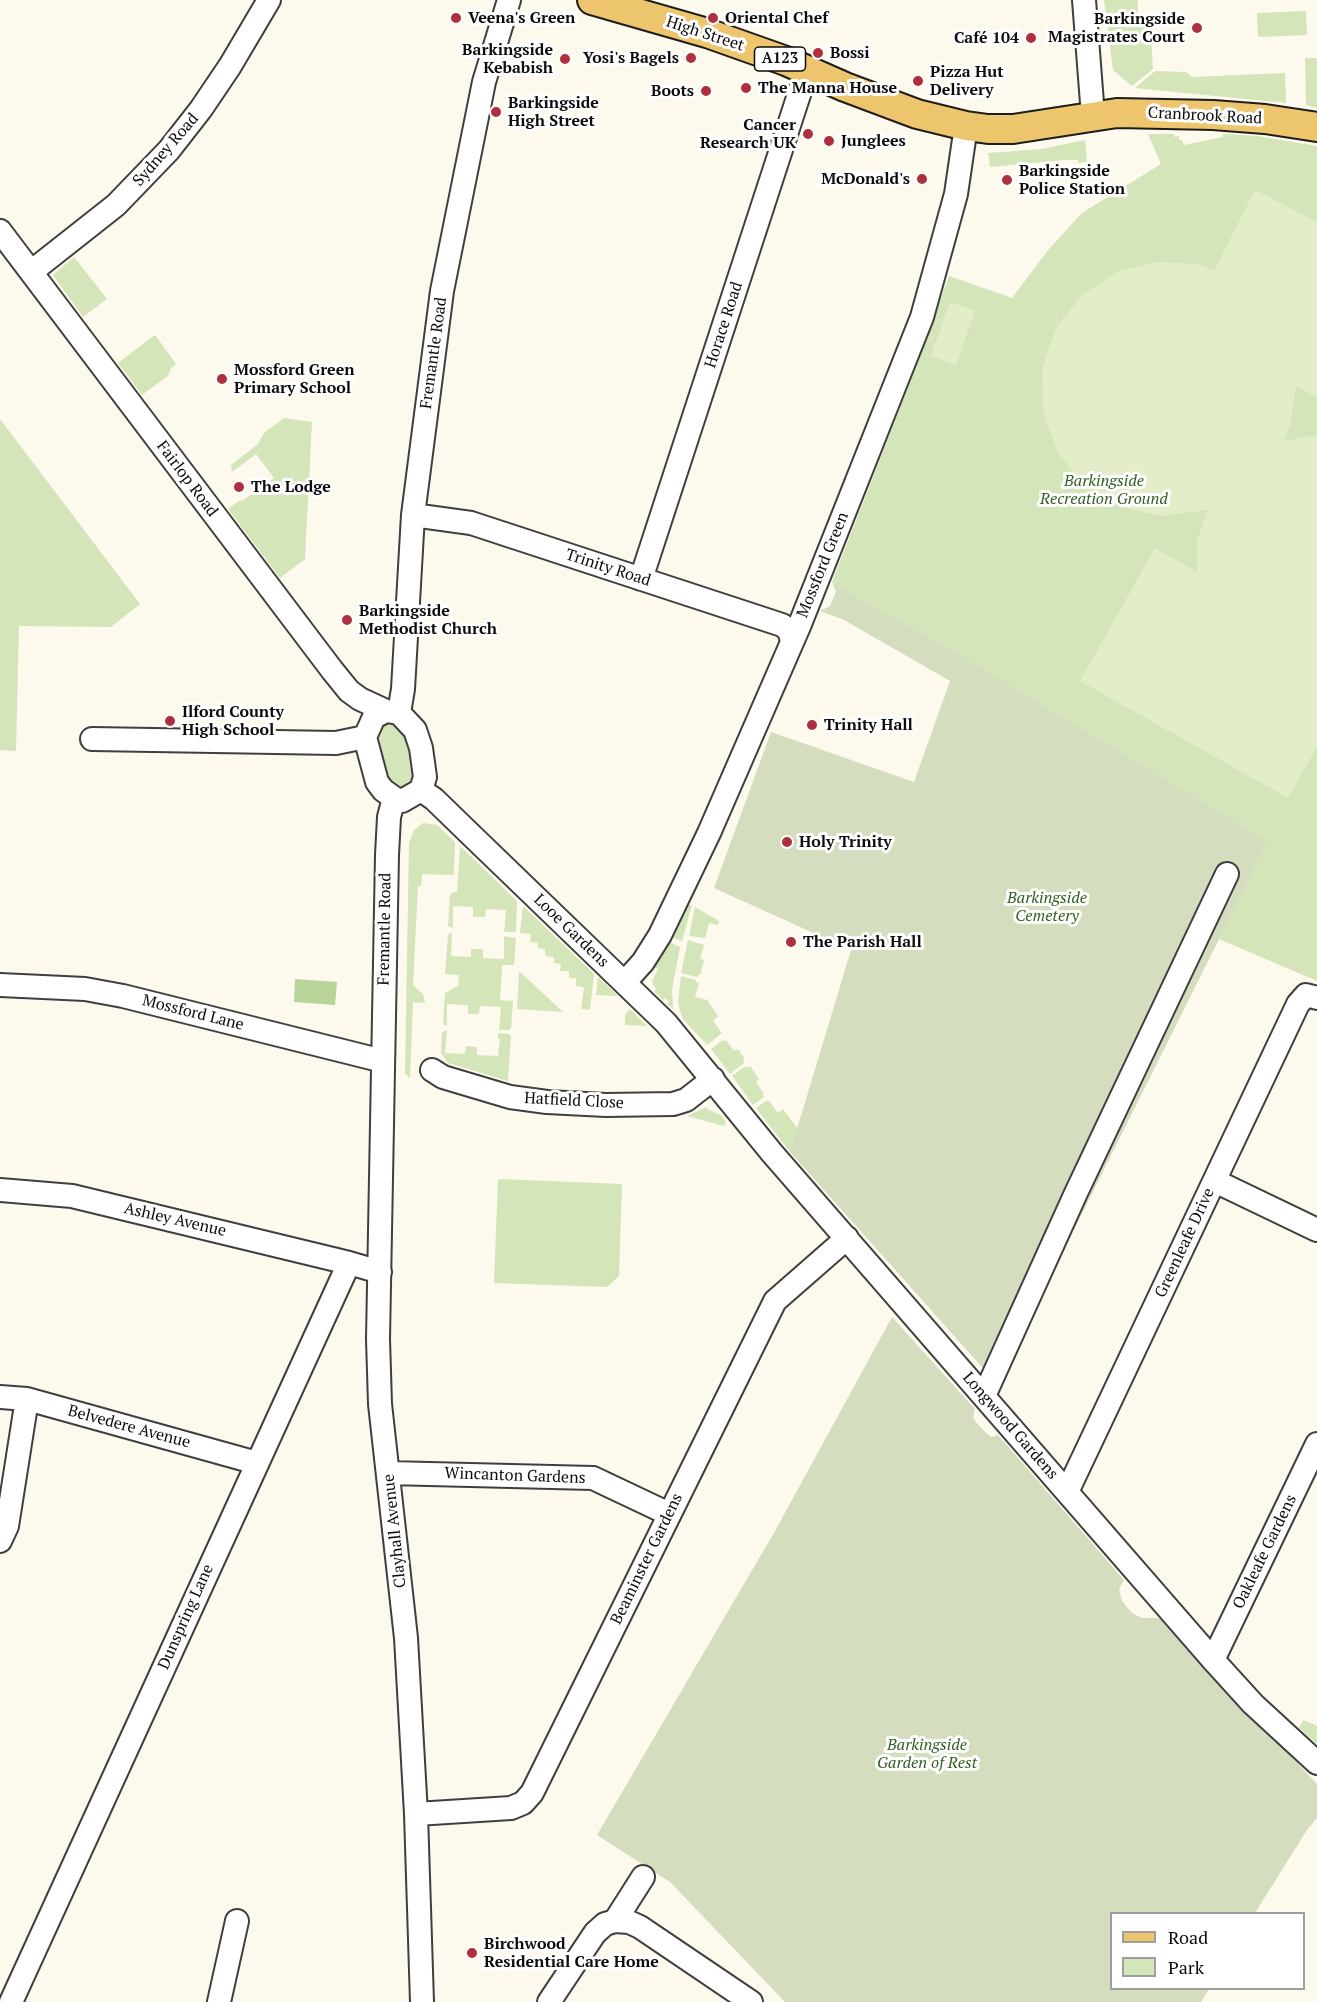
<!DOCTYPE html>
<html>
<head>
<meta charset="utf-8">
<style>
  body { margin:0 }
  #map { position:relative; width:1317px; height:2002px; overflow:hidden; background:#fdf9ec; font-family:"PT Serif",serif }
  canvas { display:block }
  .legend { position:absolute; left:1110px; top:1912px; width:195px; height:78px; box-sizing:border-box; background:#fff; border:2px solid #9e9e9e; margin:0; padding:8px 10px; list-style:none; font-size:18px; color:#0c0c0c }
  .legend li { display:flex; align-items:center; gap:12px; height:30px }
  .legend b { width:30px; border:2px solid #9e9e9e }
</style>
</head>
<body>
<div id="map">
<canvas width="1317" height="2002"></canvas>
<ul class="legend">
<li><b style="height:8px;background:#edc56c"></b>Road</li>
<li><b style="height:16px;background:#d3e5b9"></b>Park</li>
</ul>
</div>
<script>
const context = document.querySelector('canvas').getContext('2d');
context.lineJoin = 'round';
function fillPath(path, color) { context.fillStyle = color; context.fill(path, 'evenodd'); }
const toPath = rows => new Path2D(rows.map(r => 'M' + r).join(''));
function trace(path, color, width, dash) { context.strokeStyle = color; context.lineWidth = width; context.lineCap = dash ? 'butt' : 'round'; context.setLineDash(dash || []); context.stroke(path); }
function drawText(font, color, halo, rows, align = 'center') {
  context.font = font + ' "PT Serif",serif'; context.lineWidth = 6; context.setLineDash([]); context.textBaseline = 'middle'; context.strokeStyle = halo; context.fillStyle = color; for (const [text, x, y, turn = 0] of rows) {
    context.save(); context.translate(x, y); context.rotate((+turn || 0) * Math.PI / 180); context.textAlign = isNaN(turn) ? turn : align; if (halo) context.strokeText(text, 0, 0); context.fillText(text, 0, 0); context.restore();
  }
}
fillPath(toPath([
  [1104,0,1138,0,1138,18,1143,23,1150,23,1153,69,1132,86,1113,70],
  [1306,11,1307,35,1258,37,1257,13],
  [1305,58,1317,58,1317,108,1306,105],
  [1155,71,1186,72,1192,77,1285,73,1286,103,1135,88],
  [1148,134,1174,134,1174,137,1179,136,1179,140,1182,140,1184,145,1223,137,1223,134,1257,136,1317,146,1317,981,1219,939,1268,841,960,654,832,582,913,375,949,276,1012,298,1049,249,1082,213,1161,164],
  [1085,140,1087,162,1078,163,1078,160,1065,160,990,167,988,153,1042,149],
  [74,257,107,299,83,317,53,275],
  [155,335,176,364,170,369,171,371,168,373,169,375,142,395,118,363],
  [284,418,312,422,305,559,280,578,228,509,240,500,242,501,274,478,256,454,232,472,231,465,258,444,264,433],
  [0,419,140,604,111,627,19,626,16,751,0,750],
  [392,721,397,726,408,740,415,770,413,779,405,789,397,786,388,777,380,762,377,748,377,735,381,724],
  [423,823,437,825,455,842,454,875,422,874,421,886,418,886,413,985,423,994,425,1003,413,1002,410,1078,405,1074,409,843,414,830],
  [460,846,517,901,516,931,514,932,504,932,506,910,486,909,485,917,473,917,473,907,453,906,453,928,448,926,450,896,453,892,457,892],
  [687,905,692,905,682,941,672,937],
  [523,906,594,974,590,1010,581,1009,584,987,576,986,576,978,569,978,569,971,560,971,561,964,554,963,554,957,545,956,545,949,538,948,538,943,530,942,531,934,520,933],
  [695,907,719,921,718,925,709,923,705,938,689,936],
  [450,933,452,933,451,956,471,957,471,949,483,949,483,958,504,959,504,936,516,938,514,965,502,965,500,1000,513,1001,511,1028,509,1030,499,1030,501,1007,480,1006,479,1014,468,1014,468,1005,447,1004,447,1026,443,1024,445,993,458,986,459,975,445,974,448,935],
  [688,940,704,945,700,959,704,960,700,975,698,975,697,977,681,973],
  [669,942,680,947,672,989,673,1009,667,1004,669,1002,665,998,663,1000,654,991,656,990,652,981,658,969,654,967],
  [519,972,520,972,563,1012,517,1009],
  [681,976,696,980,696,982,699,983,695,997,707,1000,718,1016,713,1021,722,1033,707,1045,683,1019,680,1011,678,1002],
  [598,977,618,996,596,995],
  [630,1009,647,1026,625,1025,625,1015],
  [444,1031,447,1031,445,1053,465,1054,466,1046,477,1047,477,1055,498,1056,500,1039,498,1038,498,1033,509,1034,511,1036,508,1081,448,1063,441,1053,442,1033],
  [723,1040,724,1042,726,1040,734,1051,738,1049,745,1059,743,1061,744,1063,730,1074,711,1049],
  [746,1066,747,1068,750,1066,759,1079,756,1082,764,1094,762,1095,764,1097,753,1105,732,1076],
  [766,1101,769,1101,778,1113,783,1109,798,1129,790,1152,756,1108],
  [706,1107,709,1110,721,1115,726,1122,724,1126,687,1116],
  [498,1179,622,1184,619,1276,607,1287,494,1283],
  [1303,1720,1317,1726,1317,1744,1299,1728]
]), '#d3e5b9');
fillPath(toPath([
  [295,979,337,982,335,1005,294,1002]
]), '#b8d499');
fillPath(toPath([
  [832,582,960,654,1268,841,997,1384,790,1152,851,950,714,888,771,732,914,782,950,681,844,620,820,611,830,606,836,592],
  [892,1317,975,1409,973,1417,976,1422,986,1433,992,1437,998,1435,1124,1580,1119,1589,1122,1601,1132,1613,1142,1618,1159,1618,1317,1784,1317,1818,1307,1830,1255,1913,1112,1914,1112,1988,1209,1989,1201,2002,785,2002,670,1882,597,1835,775,1531]
]), '#d5ddbf');
fillPath(toPath([
  [1255,190,1317,222,1317,397,1296,386,1290,426,1283,441,1317,435,1317,747,1288,798,1080,681,1155,548,1197,572,1197,541,1208,510,1160,516,1119,506,1083,484,1057,451,1043,411,1042,368,1056,328,1082,295,1117,272,1157,262,1198,264,1214,271],
  [950,302,975,311,956,365,931,356]
]), '#e3edca');
const minor = toPath([
  [1084,0,1093,116],
  [0,231,332,670,349,691,360,699,386,711,399,713,415,730,421,748,425,777,421,790,402,801,394,798,383,790,377,782,365,737,374,717,386,711],
  [31,272,116,205,169,150,201,109,230,66,269,0],
  [413,515,471,523,782,625,789,630,792,641],
  [641,579,807,70],
  [399,713,403,689,413,515,442,291,484,82,509,0],
  [92,739,336,743,365,737],
  [421,790,434,799,467,831,666,1023,772,1153,1213,1660,1253,1704,1317,1763],
  [394,798,389,817,387,855,378,1339,380,1404,406,1638,416,1814,422,2002],
  [625,982,643,962,660,935,709,833,800,624,833,541,922,317,956,194,966,126],
  [0,985,85,989,123,996,383,1061],
  [432,1070,443,1077,510,1097,547,1102,606,1105,673,1104,686,1100,713,1079],
  [1215,1181,1317,1230],
  [0,1190,72,1196,349,1263],
  [984,1396,1076,1193,1227,874],
  [0,1397,27,1399,257,1463],
  [388,1473,593,1478,669,1514],
  [1067,1492,1298,1004,1306,995,1317,998],
  [0,1541,7,1526,27,1399],
  [1213,1660,1317,1444],
  [416,1814,511,1808,523,1803,532,1793,775,1301,847,1238],
  [615,1921,643,1877],
  [11,2002,349,1263,380,1272],
  [219,2002,237,1921],
  [549,2002,595,1933,605,1924,615,1921,629,1922,640,1927,751,2002]
]);
const major = toPath([
  [592,0,707,33,786,61,845,87,917,114,966,126,988,129,1013,129,1117,113,1213,115,1265,119,1317,127]
]);
trace(minor, '#3f3f3f', 26);
trace(major, '#1d1d1d', 32);
trace(minor, '#fff', 22);
trace(major, '#edc56c', 28);
for (const [x, y, r, color] of [
  [456,18,6,"#b02f3f"],
  [713,18,6,"#b02f3f"],
  [1197,28,6,"#b02f3f"],
  [1031,38,6,"#b02f3f"],
  [818,53,6,"#b02f3f"],
  [691,58,6,"#b02f3f"],
  [565,59,6,"#b02f3f"],
  [918,81,6,"#b02f3f"],
  [746,88,6,"#b02f3f"],
  [706,91,6,"#b02f3f"],
  [496,112,6,"#b02f3f"],
  [808,134,6,"#b02f3f"],
  [829,141,6,"#b02f3f"],
  [922,179,6,"#b02f3f"],
  [1007,180,6,"#b02f3f"],
  [222,379,6,"#b02f3f"],
  [239,487,6,"#b02f3f"],
  [347,620,6,"#b02f3f"],
  [170,721,6,"#b02f3f"],
  [812,725,6,"#b02f3f"],
  [787,842,6,"#b02f3f"],
  [791,942,6,"#b02f3f"],
  [472,1953,6,"#b02f3f"]
]) { const dot = new Path2D(); dot.arc(x, y, r, 0, 2 * Math.PI); context.fillStyle = color; context.fill(dot); trace(dot, '#fff', 2); }
for (const [x, y, w] of [
  [780,59,51]
]) { const box = new Path2D(); box.roundRect(x - w / 2, y - 12, w, 24, 4.5); context.fillStyle = '#fff'; context.fill(box); trace(box, '#0c0c0c', 1.5); }
drawText('bold 15px', '#0c0c0c', null, [
  ["A123",780,59]
]);
drawText('bold 16px', '#0c0c0c', '#fff', [
  ["Veena's Green",468,18],
  ["Oriental Chef",725,18],
  ["Barkingside",1185,19,"right"],
  ["Magistrates Court",1185,37,"right"],
  ["Café 104",1019,38,"right"],
  ["Barkingside",553,50,"right"],
  ["Kebabish",553,68,"right"],
  ["Bossi",830,53],
  ["Yosi's Bagels",679,58,"right"],
  ["Pizza Hut",930,72],
  ["Delivery",930,90],
  ["The Manna House",758,88],
  ["Boots",694,91,"right"],
  ["Barkingside",508,103],
  ["High Street",508,121],
  ["Cancer",796,125,"right"],
  ["Research UK",796,143,"right"],
  ["Junglees",841,141],
  ["Barkingside",1019,171],
  ["Police Station",1019,189],
  ["McDonald's",910,179,"right"],
  ["Mossford Green",234,370],
  ["Primary School",234,388],
  ["The Lodge",251,487],
  ["Barkingside",359,611],
  ["Methodist Church",359,629],
  ["Ilford County",182,712],
  ["High School",182,730],
  ["Trinity Hall",824,725],
  ["Holy Trinity",799,842],
  ["The Parish Hall",803,942],
  ["Birchwood",484,1944],
  ["Residential Care Home",484,1962]
], 'left');
drawText('16px', '#0c0c0c', '#fff', [
  ["High Street",705,34,18],
  ["Cranbrook Road",1205,116,3],
  ["Sydney Road",166,150,-49],
  ["Horace Road",724,325,-72],
  ["Fremantle Road",434,353,-82],
  ["Fairlop Road",187,479,53],
  ["Mossford Green",823,565,-68],
  ["Trinity Road",608,568,18],
  ["Fremantle Road",385,929,-89],
  ["Looe Gardens",571,931,44],
  ["Mossford Lane",193,1013,14],
  ["Hatfield Close",574,1101,3],
  ["Ashley Avenue",175,1220,13],
  ["Greenleafe Drive",1185,1243,-65],
  ["Longwood Gardens",1010,1426,49],
  ["Belvedere Avenue",129,1427,15],
  ["Wincanton Gardens",515,1476,2],
  ["Clayhall Avenue",395,1531,-96],
  ["Oakleafe Gardens",1265,1552,-64],
  ["Beaminster Gardens",647,1559,-64],
  ["Dunspring Lane",186,1617,-66]
]);
drawText('italic 16px', '#325e22', '#fff', [
  ["Barkingside",1104,481],
  ["Recreation Ground",1104,499],
  ["Barkingside",1047,898],
  ["Cemetery",1047,916],
  ["Barkingside",927,1745],
  ["Garden of Rest",927,1763]
]);
</script>
</body>
</html>
